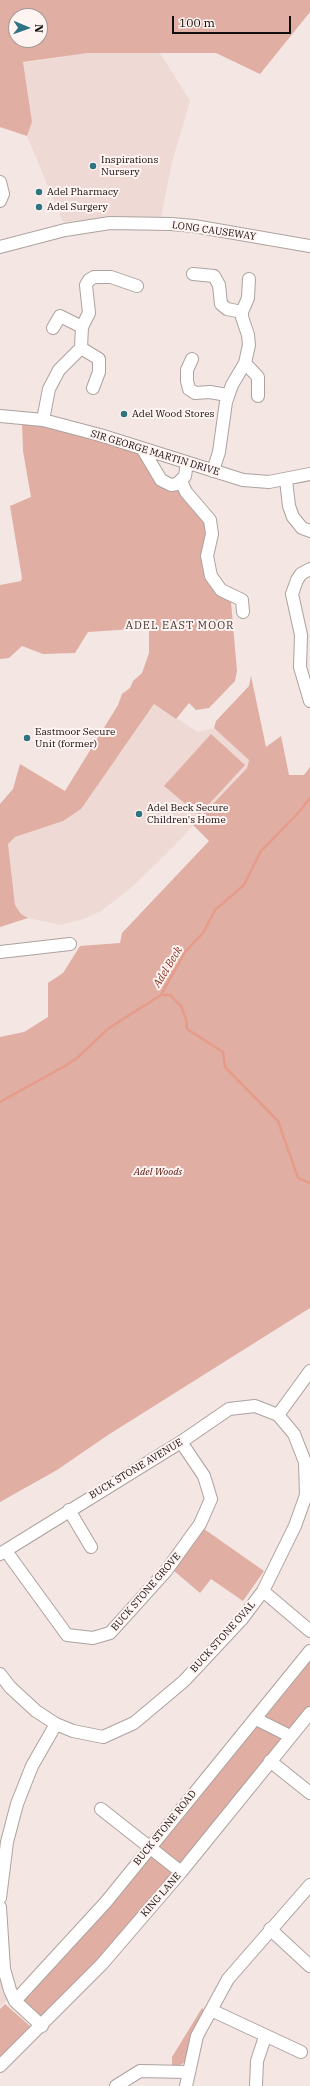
<!DOCTYPE html>
<html>
<head>
<meta charset="utf-8">
<style>
  body { margin:0 }
  #map { position:relative; width:310px; height:2086px; overflow:hidden; background:#f3e6e3; font-family:"IBM Plex Serif",serif }
  canvas { display:block }
  .north { position:absolute; left:8px; top:8px; width:40px; height:40px; box-sizing:border-box; background:#fff4f2; border:1px solid #a09896; border-radius:50%; rotate:92deg; font-size:11px; font-weight:700; line-height:16px; text-align:center; color:#110d0c }
  .north::after { content:''; display:block; margin:auto; width:14px; height:18px; background:#2f7482; clip-path:polygon(50% 0,100% 100%,50% 72%,0 100%) }
  .scale { position:absolute; left:172px; top:16px; width:119px; height:18px; box-sizing:border-box; border:2px solid #110d0c; border-top:0; padding-left:5px; font-size:12px; line-height:14px; white-space:nowrap; color:#110d0c; -webkit-text-stroke:3px #fff4f2; paint-order:stroke }
</style>
</head>
<body>
<div id="map">
<canvas width="310" height="2086"></canvas>
<div class="north">N</div>
<div class="scale">100 m</div>
</div>
<script>
const context = document.querySelector('canvas').getContext('2d');
context.lineJoin = 'round';
function fillPath(path, color) { context.fillStyle = color; context.fill(path, 'evenodd'); }
const toPath = rows => new Path2D(rows.map(r => 'M' + r).join(''));
function trace(path, color, width, dash) { context.strokeStyle = color; context.lineWidth = width; context.lineCap = dash ? 'butt' : 'round'; context.setLineDash(dash || []); context.stroke(path); }
function drawText(font, color, halo, rows, align = 'center') {
  context.font = font + ' "IBM Plex Serif",serif'; context.lineWidth = 4; context.setLineDash([]); context.textBaseline = 'middle'; context.strokeStyle = halo; context.fillStyle = color; for (const [text, x, y, turn = 0] of rows) {
    context.save(); context.translate(x, y); context.rotate((+turn || 0) * Math.PI / 180); context.textAlign = isNaN(turn) ? turn : align; if (halo) context.strokeText(text, 0, 0); context.fillText(text, 0, 0); context.restore();
  }
}
fillPath(toPath([
  [88,53,160,53,190,101,172,162,161,217,110,218,63,222,27,136,32,122,23,63],
  [154,704,198,732,214,728,249,759,247,768,174,846,131,888,101,911,83,919,61,925,28,918,21,914,15,905,8,843,15,837,26,833,119,755],
  [0,1907,7,2000,0,2007]
]), '#eed9d4');
fillPath(toPath([
  [0,0,310,0,310,12,260,74,216,53,88,53,23,62,32,122,27,136,0,127],
  [16,16,40,16,40,40,16,40],
  [22,421,48,424,139,454,168,489,179,490,207,522,217,592,231,602,237,671,235,681,209,708,196,710,189,703,176,719,154,704,81,809,63,821,15,837,8,844,15,905,21,914,28,918,0,927,0,804,13,789,20,764,65,791,118,705,122,694,130,688,133,681,142,673,149,653,149,628,88,632,75,653,43,654,22,646,9,658,0,659,0,585,21,581,22,578,10,506,31,497,23,451],
  [251,676,266,747,281,736,289,775,304,775,310,767,310,1308,108,1435,57,1470,0,1502,0,1037,24,1032,48,1017,48,983,63,973,80,946,120,943,122,933,209,841,193,825,247,768,249,760,214,728,216,721,249,686],
  [211,734,245,765,199,815,164,786],
  [204,1529,264,1571,243,1601,211,1579,200,1593,173,1570],
  [310,1651,310,1713,42,2026,15,2001],
  [5,2004,30,2026,30,2031,0,2061,0,2009],
  [202,2008,204,2010,186,2061,179,2066,172,2067,172,2057]
]), '#e0aea2');
trace(toPath([
  [161,995,170,995,181,1006,186,1019,187,1029,223,1052,225,1067,278,1121,298,1178,310,1183],
  [0,1102,65,1066,77,1058,109,1028,161,995,185,952,203,933,215,910,244,885,261,851,299,812,310,798]
]), '#e79b89', 2.5);
const minor = toPath([
  [0,182,3,194,0,201],
  [0,247,65,230,110,223,171,224,194,226,310,246],
  [193,274,214,276,219,285,221,304,227,309,242,312,242,317,248,335,249,345,245,363,232,385,226,402,219,452,213,471],
  [242,312,248,298,249,279],
  [53,328,60,316,82,327],
  [81,348,99,359,99,372,93,388],
  [192,359,187,370,187,381,189,389,195,393,210,392,227,395],
  [245,363,258,377,258,396],
  [0,416,43,420,100,435,243,480,269,482,310,474],
  [43,420,49,389,59,370,81,348,82,327,89,313,86,285,89,280,94,277,111,277,137,286],
  [142,448,161,480,171,485,177,484,185,476,187,463],
  [286,480,289,506,293,517,302,528,310,531],
  [181,481,186,492,210,520,212,534,207,556,211,576,221,590,242,600,243,612],
  [310,569,301,574,297,580,292,594,301,635,300,667,310,701],
  [0,952,70,944],
  [278,1415,310,1371],
  [69,1510,91,1547],
  [6,1551,67,1635,93,1638,110,1633,166,1571,200,1524,211,1499,204,1476,181,1442],
  [0,1554,181,1442,229,1409,255,1406,278,1415,294,1434,305,1462,306,1495,295,1526,263,1591,242,1619,184,1681,134,1723,103,1737,73,1731,56,1724,36,1711,10,1687,0,1674],
  [263,1591,310,1631],
  [256,1719,290,1736],
  [270,1761,310,1793],
  [101,1809,181,1872],
  [0,1898,7,1842,17,1804,32,1766,56,1724],
  [0,1907,4,1969,10,1990,15,2001,42,2026],
  [270,1929,310,1966],
  [15,2001,106,1902,310,1651],
  [211,2010,301,2052],
  [0,2066,102,1964,181,1872,310,1713],
  [116,2086,140,2071,188,2072],
  [186,2086,197,2036,228,1979,310,1885],
  [256,2086,257,2061,265,2037]
]);
trace(minor, '#ada29f', 14);
trace(minor, '#fff', 12);
for (const [x, y, r, color] of [
  [93,166,4,"#2f7482"],
  [39,192,4,"#2f7482"],
  [39,207,4,"#2f7482"],
  [124,414,4,"#2f7482"],
  [27,738,4,"#2f7482"],
  [139,814,4,"#2f7482"]
]) { const dot = new Path2D(); dot.arc(x, y, r, 0, 2 * Math.PI); context.fillStyle = color; context.fill(dot); trace(dot, '#fff4f2', 1.5); }
drawText('10px', '#110d0c', '#fff4f2', [
  ["Inspirations",101,160],
  ["Nursery",101,172],
  ["Adel Pharmacy",47,192],
  ["Adel Surgery",47,207],
  ["Adel Wood Stores",132,414],
  ["Eastmoor Secure",35,732],
  ["Unit (former)",35,744],
  ["Adel Beck Secure",147,808],
  ["Children's Home",147,820]
], 'left');
drawText('10px', '#110d0c', '#fff4f2', [
  ["LONG CAUSEWAY",214,231,8],
  ["SIR GEORGE MARTIN DRIVE",155,453,17],
  ["BUCK STONE AVENUE",136,1469,-31],
  ["BUCK STONE GROVE",146,1592,-49],
  ["BUCK STONE OVAL",223,1637,-48],
  ["BUCK STONE ROAD",165,1828,-51],
  ["KING LANE",161,1895,-49]
]);
drawText('italic 10px', '#4f0c01', '#fff4f2', [
  ["Adel Woods",158,1172]
]);
context.letterSpacing = '1px';
drawText('11px', '#403734', '#fff4f2', [
  ["ADEL EAST MOOR",180,626]
]);
context.letterSpacing = '0px';
drawText('italic 11px', '#872e1c', '#fff4f2', [
  ["Adel Beck",168,967,-59]
]);
</script>
</body>
</html>
